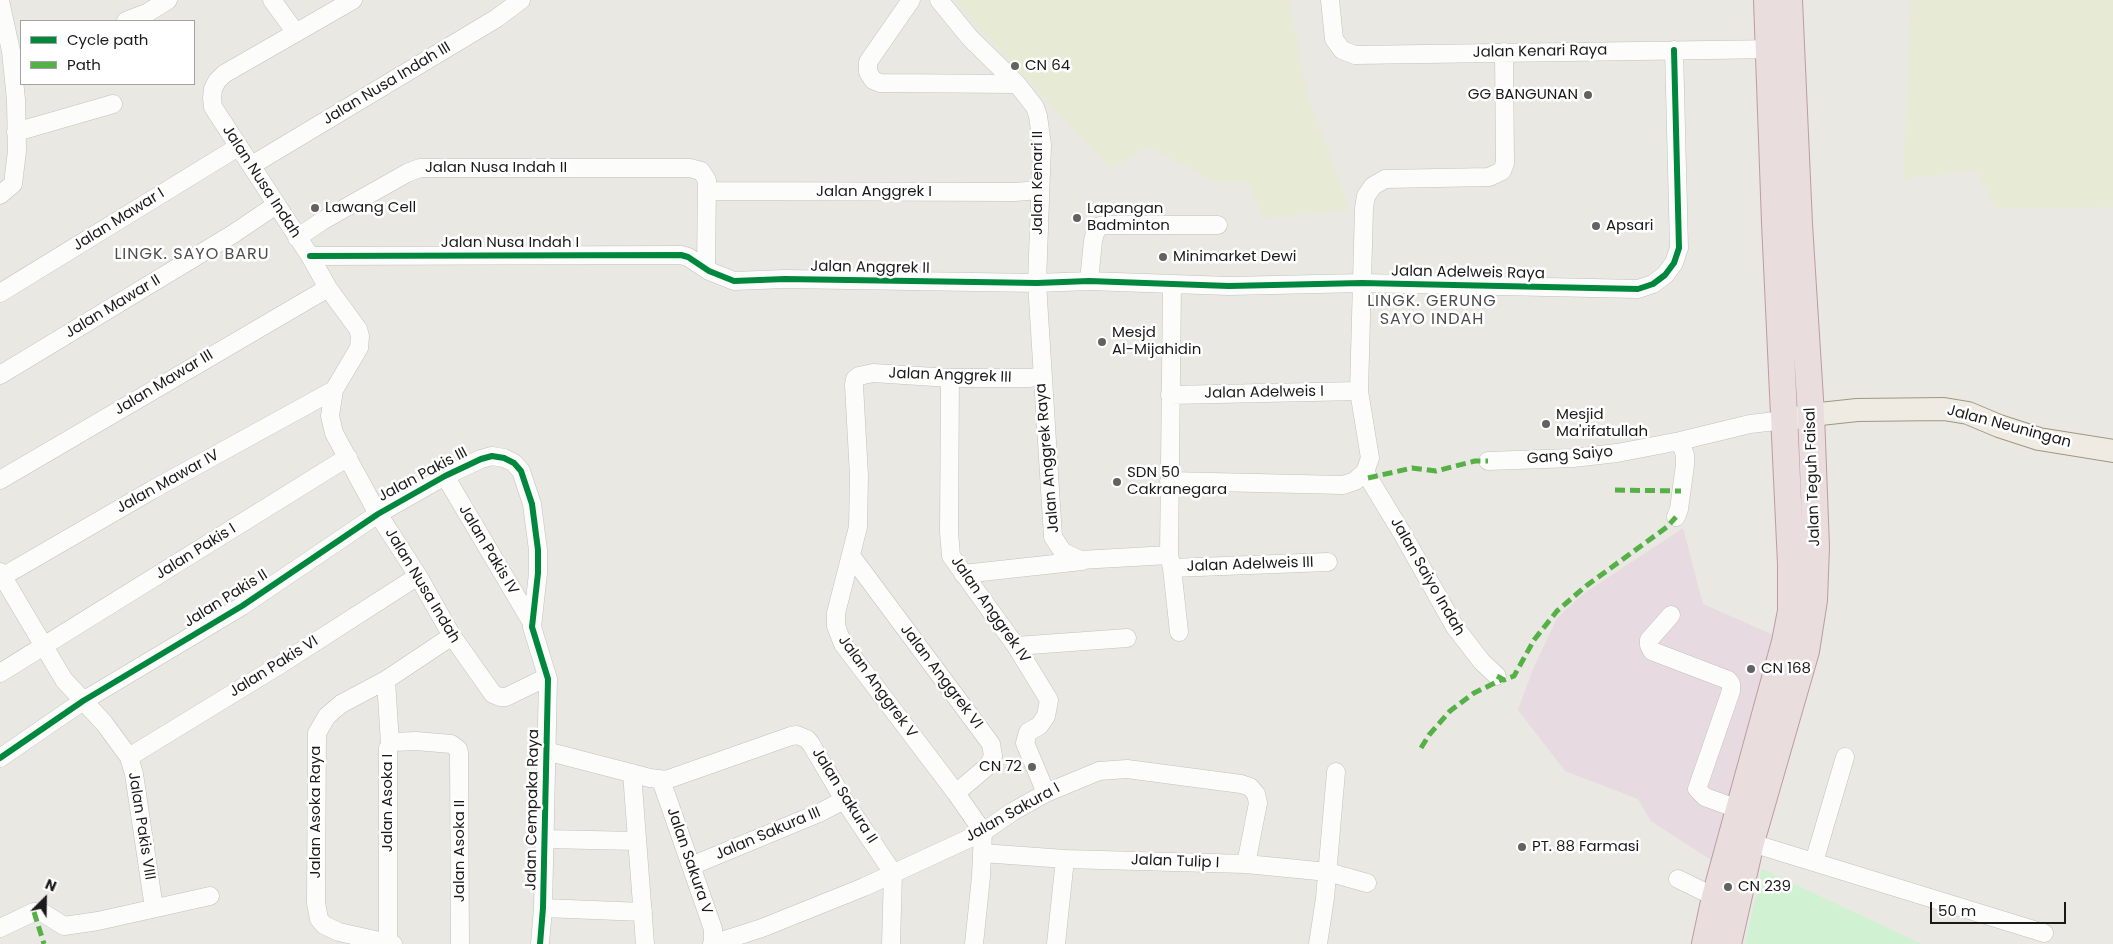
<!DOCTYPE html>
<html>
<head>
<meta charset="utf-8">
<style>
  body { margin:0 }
  #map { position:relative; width:2113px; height:944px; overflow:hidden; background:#e9e8e3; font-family:Poppins,sans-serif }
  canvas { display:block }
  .legend { position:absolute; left:20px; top:20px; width:175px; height:65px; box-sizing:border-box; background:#fff; border:1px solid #a3a3a3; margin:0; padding:6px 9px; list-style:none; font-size:15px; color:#1a1a1a }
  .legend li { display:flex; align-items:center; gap:10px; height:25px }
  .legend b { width:25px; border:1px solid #a3a3a3 }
  .north { position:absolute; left:20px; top:874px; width:50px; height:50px; -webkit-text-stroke:4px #fff; paint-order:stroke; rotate:23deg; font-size:14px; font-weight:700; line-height:20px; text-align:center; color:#1a1a1a }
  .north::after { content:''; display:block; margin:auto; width:18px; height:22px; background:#1a1a1a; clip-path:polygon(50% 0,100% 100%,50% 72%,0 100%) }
  .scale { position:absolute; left:1930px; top:902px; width:136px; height:22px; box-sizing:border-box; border:2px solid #1a1a1a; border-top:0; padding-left:6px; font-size:15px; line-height:18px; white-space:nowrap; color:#1a1a1a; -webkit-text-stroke:4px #fff; paint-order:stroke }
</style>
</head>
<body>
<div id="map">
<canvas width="2113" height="944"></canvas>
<ul class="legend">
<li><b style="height:6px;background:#00873e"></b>Cycle path</li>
<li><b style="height:6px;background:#55b145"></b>Path</li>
</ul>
<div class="north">N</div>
<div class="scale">50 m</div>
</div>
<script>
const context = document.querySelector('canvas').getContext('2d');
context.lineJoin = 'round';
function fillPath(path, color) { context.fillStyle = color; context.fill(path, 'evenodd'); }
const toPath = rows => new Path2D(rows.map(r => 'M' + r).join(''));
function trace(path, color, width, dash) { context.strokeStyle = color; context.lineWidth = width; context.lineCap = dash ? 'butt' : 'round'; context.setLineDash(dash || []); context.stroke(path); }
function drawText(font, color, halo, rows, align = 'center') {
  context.font = font + ' Poppins,sans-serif'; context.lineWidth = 5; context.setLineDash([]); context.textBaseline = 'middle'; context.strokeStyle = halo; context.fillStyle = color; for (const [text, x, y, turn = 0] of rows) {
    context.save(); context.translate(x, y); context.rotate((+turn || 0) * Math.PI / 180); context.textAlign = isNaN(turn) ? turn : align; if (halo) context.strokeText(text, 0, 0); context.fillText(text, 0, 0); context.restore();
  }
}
fillPath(toPath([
  [1683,528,1703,604,1783,639,1717,864,1651,821,1638,799,1565,771,1518,710,1533,669,1557,618,1583,594]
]), '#e7dbe1');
fillPath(toPath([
  [955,0,1289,0,1308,96,1350,210,1264,218,1248,182,1215,182,1148,146,1111,169,981,31],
  [1911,0,2113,0,2113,207,1996,208,1976,170,1903,179]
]), '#e7ead5');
fillPath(toPath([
  [1762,869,1922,944,1745,944]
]), '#d0f1d2');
const minor = toPath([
  [272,0,296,33],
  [353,0,224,74,217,81,213,89,212,98,213,107,310,256,328,288,358,329,360,336,359,348,334,390,330,416,334,433,378,514,418,576,452,636,493,694,500,697,506,697,547,677],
  [911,0,868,62,868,72,873,80,880,83,1017,84],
  [939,0,970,38,1017,84,1035,107,1038,116,1042,145,1037,283,1053,537,1063,552,1080,560,1169,555],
  [1330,0,1334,39,1342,50,1355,55,1779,49],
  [0,1,11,51,16,100,17,151,13,184,0,195],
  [126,21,147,13,168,0],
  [16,132,113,104],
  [252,165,497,18,521,0],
  [708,191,1015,192,1039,190],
  [297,238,322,221,407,173,420,168,690,168,701,171,707,180,706,269],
  [310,256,681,255,688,257,709,271,734,281,785,279,1037,283,1089,281,1229,286,1362,283,1638,289,1653,284,1665,275,1674,263,1679,248,1674,50],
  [1089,281,1093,241,1095,233,1100,226,1108,225,1218,225],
  [1172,285,1169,555,1172,568,1179,632],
  [0,293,238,147],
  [0,375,233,234,276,205],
  [950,378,949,532,951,556,1016,646,1049,700,1046,716,1039,726,1028,732,1025,743,1046,793],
  [1170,395,1359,391],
  [1488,461,1573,458,1617,453,1680,441,1750,424,1785,420],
  [1365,472,1402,533,1455,627,1482,662,1497,676],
  [445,476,532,623],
  [0,480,328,288],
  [1169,481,1343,485,1355,481,1365,472,1370,458,1359,391,1364,208,1366,196,1373,186,1385,179,1489,177,1502,171,1505,163,1504,52],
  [1676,517,1679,509,1685,465,1685,455,1680,441],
  [852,557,991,744,993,756,989,765,956,793],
  [1172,568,1328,562],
  [0,572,64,680,104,723,129,757,134,774,154,908],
  [963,574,1082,561],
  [2,577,152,490,334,390],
  [1671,615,1649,640,1649,645,1652,651,1728,680,1731,684,1731,691,1697,789,1705,797,1749,813],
  [1016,646,1127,638],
  [0,673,348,457],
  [386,680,390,744],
  [546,751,650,778,666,780,791,736,797,735,807,739,811,744,844,800,893,873,891,944],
  [129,757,281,664,418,576],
  [0,758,83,701,242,606,378,514,445,476,481,459,492,456,504,458,514,463,521,471,532,504,538,550,538,573,532,627,548,679,543,908,540,944],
  [632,773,645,944],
  [661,780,713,929,713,943],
  [545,839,636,841],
  [1742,840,2044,933],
  [982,853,1065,859,1246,864,1328,872,1367,883],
  [1814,862,1845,757],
  [691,866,819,813,844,800],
  [1678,879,1715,897,1725,900],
  [543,908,643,912],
  [0,928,34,912,43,913,64,926,98,921,210,896],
  [388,942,388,748,394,742,416,741,451,744,458,749,459,753,460,944],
  [393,944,339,932,324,925,319,919,316,903,317,733,327,716,341,704,386,680,452,636],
  [712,944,762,928,864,887,983,832,1012,812,1046,793,1099,771,1127,769,1241,784,1250,787,1256,794,1258,803,1246,864],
  [974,944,981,877,983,832,956,793,843,644,836,626,836,613,858,527,859,476,854,385,855,379,859,376,873,373,950,378,1030,378,1041,376],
  [1056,944,1065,859],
  [1318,944,1325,898,1336,772]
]);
const major = toPath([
  [1785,420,1811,415,1857,410,1944,409,1968,413,1999,426,2039,439,2113,451]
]);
const highway = toPath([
  [1705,944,1715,897,1785,642,1791,611,1791,564,1775,223,1767,0],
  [1728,944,1751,842,1806,651,1814,600,1816,547,1811,415,1799,224,1789,0]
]);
trace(minor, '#c1c1bf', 19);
trace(major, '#9f9780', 24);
trace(highway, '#be9ca2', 28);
trace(minor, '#fcfcfb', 18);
trace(major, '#efebe2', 22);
trace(highway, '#e9dddd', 26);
trace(toPath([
  [1368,478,1412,468,1436,471,1475,461,1488,461],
  [1615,490,1681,491],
  [1497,676,1504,680,1514,676,1534,640,1557,611,1586,586,1667,527,1676,517],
  [1421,748,1429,735,1450,711,1474,693,1503,679],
  [34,912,44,944]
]), '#55b145', 5, [10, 5]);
trace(toPath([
  [310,256,681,255,688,257,709,271,734,281,785,279,1037,283,1089,281,1229,286,1362,283,1638,289,1653,284,1665,275,1674,263,1679,248,1674,50],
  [0,758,83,701,242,606,378,514,445,476,481,459,492,456,504,458,514,463,521,471,532,504,538,550,538,573,532,627,548,679,543,908,540,944]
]), '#00873e', 6);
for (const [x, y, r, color] of [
  [1015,66,5,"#626260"],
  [1588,95,5,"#626260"],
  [315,208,5,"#626260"],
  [1077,218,5,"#626260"],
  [1596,226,5,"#626260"],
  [1163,257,5,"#626260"],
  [1102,342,5,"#626260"],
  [1546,424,5,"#626260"],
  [1117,482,5,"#626260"],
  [1751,669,5,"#626260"],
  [1032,767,5,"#626260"],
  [1522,847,5,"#626260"],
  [1728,887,5,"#626260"]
]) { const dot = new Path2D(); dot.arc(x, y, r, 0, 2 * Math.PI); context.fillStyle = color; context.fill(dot); trace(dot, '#fff', 2); }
drawText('15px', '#1a1a1a', '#fff', [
  ["Jalan Kenari Raya",1540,52,-1],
  ["Jalan Nusa Indah III",387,84,-31],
  ["Jalan Nusa Indah II",496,168],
  ["Jalan Nusa Indah",261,182,57],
  ["Jalan Kenari II",1038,183,-90],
  ["Jalan Anggrek I",874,192],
  ["Jalan Mawar I",119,220,-32],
  ["Jalan Nusa Indah I",510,243],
  ["Jalan Anggrek II",870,268,1],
  ["Jalan Adelweis Raya",1468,273,1],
  ["Jalan Mawar II",113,307,-31],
  ["Jalan Anggrek III",950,376,2],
  ["Jalan Mawar III",164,383,-31],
  ["Jalan Adelweis I",1264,393,-1],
  ["Jalan Neuningan",2009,427,15],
  ["Gang Saiyo",1570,456,-5],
  ["Jalan Anggrek Raya",1048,458,-95],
  ["Jalan Pakis III",423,475,-28],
  ["Jalan Teguh Faisal",1813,477,-92],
  ["Jalan Mawar IV",168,482,-29],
  ["Jalan Pakis IV",488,550,59],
  ["Jalan Pakis I",196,552,-32],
  ["Jalan Adelweis III",1250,565,-2],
  ["Jalan Saiyo Indah",1427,577,60],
  ["Jalan Nusa Indah",422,586,59],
  ["Jalan Pakis II",226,599,-32],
  ["Jalan Anggrek IV",990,610,55],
  ["Jalan Pakis VI",274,667,-32],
  ["Jalan Anggrek VI",941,677,53],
  ["Jalan Anggrek V",877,687,54],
  ["Jalan Sakura II",844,796,58],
  ["Jalan Asoka I",388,803,-90],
  ["Jalan Cempaka Raya",533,810,-89],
  ["Jalan Asoka Raya",316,812,-90],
  ["Jalan Sakura I",1013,813,-29],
  ["Jalan Pakis VIII",141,826,81],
  ["Jalan Sakura III",768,834,-23],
  ["Jalan Asoka II",460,851,-90],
  ["Jalan Sakura V",689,861,71],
  ["Jalan Tulip I",1175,862,2]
]);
drawText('15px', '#1a1a1a', '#fff', [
  ["CN 64",1025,66],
  ["GG BANGUNAN",1578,95,"right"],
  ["Lawang Cell",325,208],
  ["Lapangan",1087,209],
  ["Badminton",1087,226],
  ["Apsari",1606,226],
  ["Minimarket Dewi",1173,257],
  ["Mesjd",1112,333],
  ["Al-Mijahidin",1112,350],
  ["Mesjid",1556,415],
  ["Ma'rifatullah",1556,432],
  ["SDN 50",1127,473],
  ["Cakranegara",1127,490],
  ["CN 168",1761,669],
  ["CN 72",1022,767,"right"],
  ["PT. 88 Farmasi",1532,847],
  ["CN 239",1738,887]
], 'left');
context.letterSpacing = '1px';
drawText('16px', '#4d4d4d', '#fff', [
  ["LINGK. SAYO BARU",192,255],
  ["LINGK. GERUNG",1432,302],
  ["SAYO INDAH",1432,320]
]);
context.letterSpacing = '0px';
</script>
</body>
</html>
